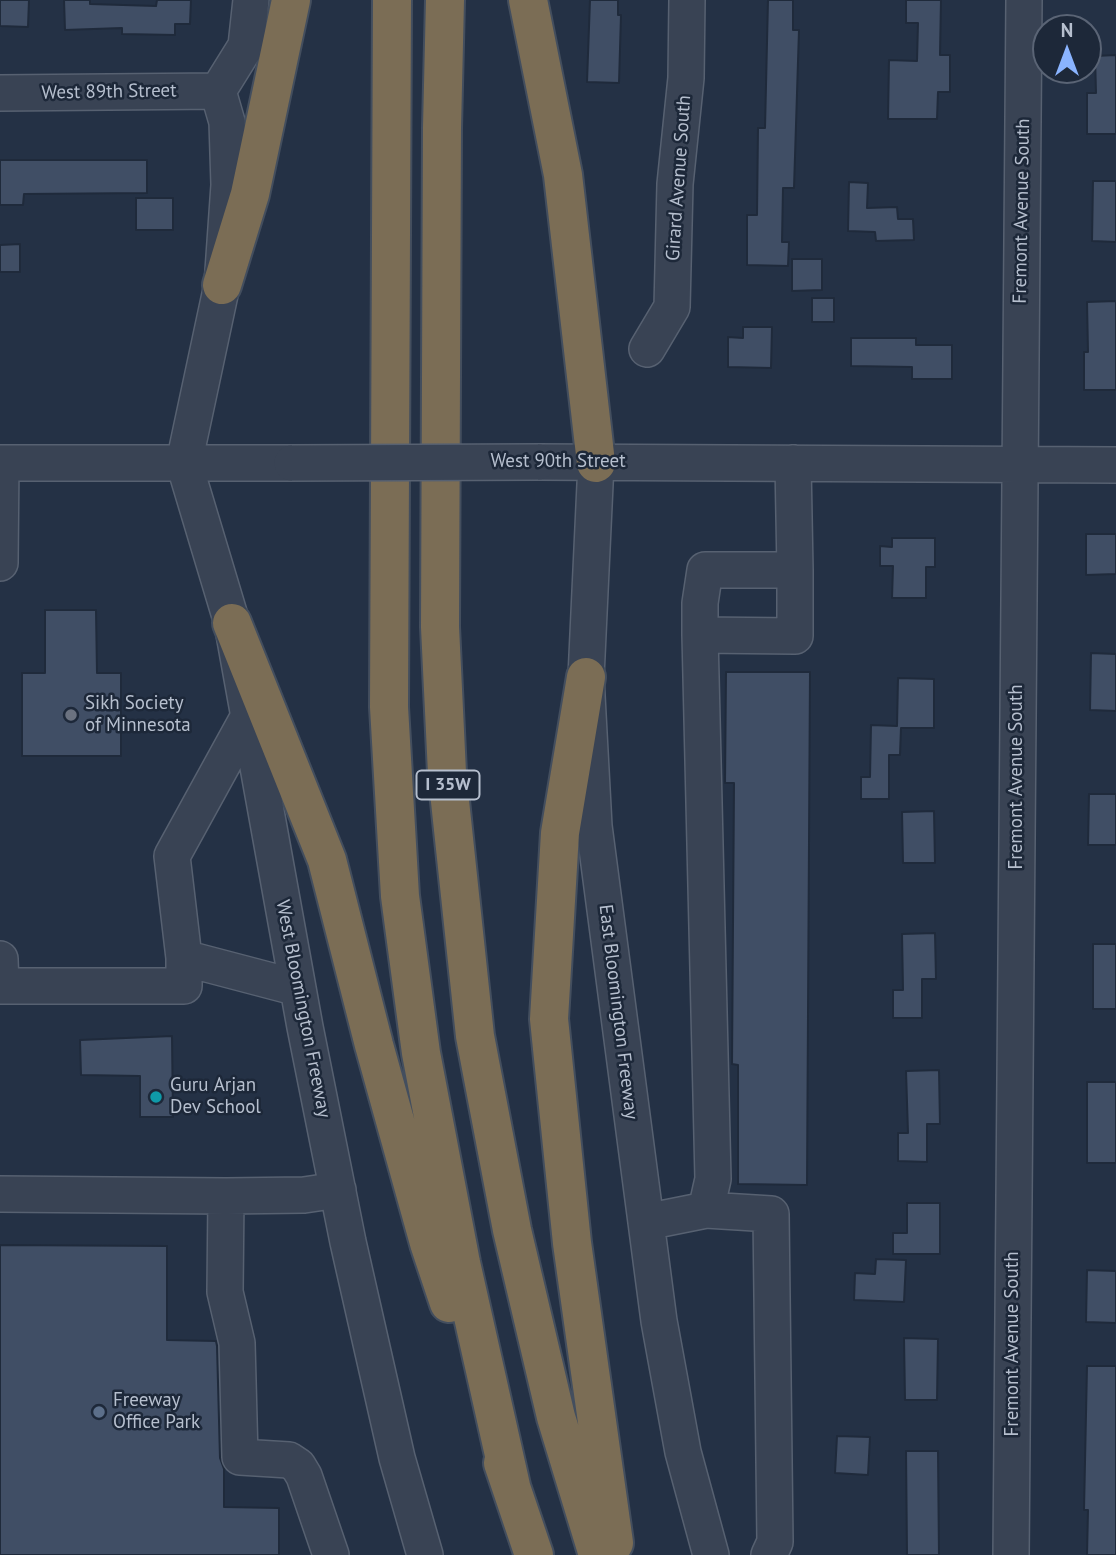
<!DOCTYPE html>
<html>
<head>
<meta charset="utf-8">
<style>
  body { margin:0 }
  #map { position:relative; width:1116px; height:1555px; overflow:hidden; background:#243145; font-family:"PT Sans",sans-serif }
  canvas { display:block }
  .north { position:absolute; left:1032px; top:14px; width:70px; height:70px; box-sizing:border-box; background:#1d2839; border:2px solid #5a6475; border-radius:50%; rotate:0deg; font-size:19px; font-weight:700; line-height:28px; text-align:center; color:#b6bfce }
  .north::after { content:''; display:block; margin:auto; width:24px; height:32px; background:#8ab4ff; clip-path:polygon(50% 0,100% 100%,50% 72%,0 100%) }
</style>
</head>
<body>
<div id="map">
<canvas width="1116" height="1555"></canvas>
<div class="north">N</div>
</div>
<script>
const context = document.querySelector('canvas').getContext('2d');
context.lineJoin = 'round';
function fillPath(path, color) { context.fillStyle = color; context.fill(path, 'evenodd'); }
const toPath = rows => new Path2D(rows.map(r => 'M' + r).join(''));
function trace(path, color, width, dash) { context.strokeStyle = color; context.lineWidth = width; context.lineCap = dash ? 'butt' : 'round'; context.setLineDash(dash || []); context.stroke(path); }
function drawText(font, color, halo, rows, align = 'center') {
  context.font = font + ' "PT Sans",sans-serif'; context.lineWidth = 5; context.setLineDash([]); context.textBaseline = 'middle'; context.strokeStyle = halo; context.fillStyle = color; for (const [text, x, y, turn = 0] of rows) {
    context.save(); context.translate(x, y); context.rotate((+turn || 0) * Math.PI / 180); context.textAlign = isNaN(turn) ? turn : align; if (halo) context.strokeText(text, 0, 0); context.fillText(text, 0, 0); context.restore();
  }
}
const building = toPath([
  [0,0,29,0,28,27,0,26,0,0],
  [64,0,90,0,90,4,156,6,157,0,191,0,190,24,175,24,175,35,122,34,122,28,65,30,64,0],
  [590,0,618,0,618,15,621,15,619,83,587,82,590,0],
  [768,0,793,0,793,30,799,30,794,188,783,188,782,242,789,242,788,266,747,265,747,215,757,215,758,128,765,128,768,0],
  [906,0,941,0,940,55,950,55,950,92,938,92,937,119,888,119,889,60,917,61,918,23,906,23,906,0],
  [1116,55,1116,134,1087,134,1087,93,1096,93,1095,56,1116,55],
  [0,160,147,160,147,193,24,194,23,205,0,205,0,160],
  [1093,181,1116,181,1116,242,1092,241,1093,181],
  [849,182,868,183,867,208,897,207,898,219,913,219,914,240,876,241,875,232,848,231,849,182],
  [136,198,173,198,173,230,136,230,136,198],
  [20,244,20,272,0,272,0,245,20,244],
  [792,259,822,259,822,290,792,291,792,259],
  [812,298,834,298,834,322,812,322,812,298],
  [1116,301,1116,390,1084,390,1084,352,1088,352,1087,302,1116,301],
  [743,327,772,327,771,368,728,367,728,337,743,338,743,327],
  [851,338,916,338,916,345,952,345,952,379,912,379,912,367,851,366,851,338],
  [1086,534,1116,534,1116,574,1086,575,1086,534],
  [892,538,935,538,935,567,926,567,926,598,892,598,893,566,880,566,880,546,892,547,892,538],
  [45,610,96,610,97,673,121,673,121,756,22,756,22,673,45,673,45,610],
  [1091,653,1116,654,1116,711,1090,710,1091,653],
  [726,672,810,672,807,1185,738,1184,738,1065,732,1064,734,783,725,783,726,672],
  [898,678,934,679,934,728,901,728,900,755,889,755,889,799,861,799,861,777,870,777,871,725,897,726,898,678],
  [1089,794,1116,794,1116,845,1088,845,1089,794],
  [934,811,935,863,903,863,902,812,934,811],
  [935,933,936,979,922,979,922,1018,893,1018,893,990,903,990,902,934,935,933],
  [1093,944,1116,944,1116,1009,1093,1009,1093,944],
  [172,1036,173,1117,140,1117,140,1076,81,1075,80,1040,172,1036],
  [939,1070,940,1124,927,1124,927,1162,898,1161,898,1133,908,1133,906,1071,939,1070],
  [1087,1082,1116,1082,1116,1163,1087,1163,1087,1082],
  [907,1203,940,1203,940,1254,893,1254,893,1233,907,1233,907,1203],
  [0,1245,167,1246,167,1340,216,1341,217,1346,220,1458,224,1469,224,1507,279,1508,279,1555,0,1555,0,1245],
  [876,1259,906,1260,904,1302,854,1300,855,1273,875,1274,876,1259],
  [1087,1270,1116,1271,1116,1323,1086,1322,1087,1270],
  [904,1338,938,1339,937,1400,905,1400,904,1338],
  [1087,1366,1116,1366,1116,1555,1087,1555,1088,1510,1084,1510,1087,1366],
  [837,1436,870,1437,868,1475,835,1473,837,1436],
  [906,1451,938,1451,939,1555,907,1555,906,1451]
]);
fillPath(building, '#404e65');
trace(building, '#1f2a3b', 2);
const minor = toPath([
  [251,0,246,46,218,91,227,122,229,185,222,285,184,463,232,623,305,1027,348,1242,397,1458,425,1555],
  [0,93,218,91],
  [647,349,672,307,675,184,686,78,687,0],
  [538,462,1116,465],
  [0,463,292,463],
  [596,463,586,677,594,826,659,1321,683,1452,711,1555],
  [0,563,1,463],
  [700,635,795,636,795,570],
  [249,716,172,856,184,958,298,988],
  [0,959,1,986,184,986,184,958],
  [0,1194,226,1196,304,1195,338,1190],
  [226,1196,225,1292,237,1343,240,1457,289,1460,298,1466,304,1476,331,1555],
  [706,1210,771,1214,775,1542,769,1555],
  [646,1222,706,1210,713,1179,700,635,700,603,705,570,795,570,793,463],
  [1011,1555,1024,0]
]);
const highway = toPath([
  [392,0,389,707,400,896,421,1053,461,1263,511,1486],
  [445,0,442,128,440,627,447,773,475,1036,512,1230,556,1417,598,1555],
  [528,0,563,175,596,463],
  [222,285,250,194,291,0],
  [232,623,327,860,374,1045,429,1243,449,1303],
  [586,677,560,833,549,1019,572,1243,614,1543],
  [503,1463,534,1555]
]);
trace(minor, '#576171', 38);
trace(highway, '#434e5e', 42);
trace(minor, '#394354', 35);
trace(highway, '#7b6d55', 38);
const minorBridge = toPath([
  [292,463,538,462]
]);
trace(minorBridge, '#576171', 38, []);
trace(minorBridge, '#394354', 35);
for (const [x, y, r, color] of [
  [71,715,7,"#6b7280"],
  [156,1097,7,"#0f9aa8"],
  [99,1412,7,"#5c6f8a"]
]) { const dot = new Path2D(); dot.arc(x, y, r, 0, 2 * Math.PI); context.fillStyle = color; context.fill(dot); trace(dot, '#1d2839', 2.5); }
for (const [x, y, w] of [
  [448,785,63]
]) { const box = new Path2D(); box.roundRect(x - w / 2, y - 14.5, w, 29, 5); context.fillStyle = '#1d2839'; context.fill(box); trace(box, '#b6bfce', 2); }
drawText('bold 18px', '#b6bfce', null, [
  ["I 35W",448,785]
]);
drawText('19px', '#b6bfce', '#1d2839', [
  ["West 89th Street",109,92,-1],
  ["Girard Avenue South",679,178,-86],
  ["Fremont Avenue South",1022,211,-89],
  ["West 90th Street",558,462],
  ["Fremont Avenue South",1017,777,-90],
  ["West Bloomington Freeway",303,1009,79],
  ["East Bloomington Freeway",618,1012,83],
  ["Fremont Avenue South",1013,1344,-90]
]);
drawText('19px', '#b6bfce', '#1d2839', [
  ["Sikh Society",85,704],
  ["of Minnesota",85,726],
  ["Guru Arjan",170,1086],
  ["Dev School",170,1108],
  ["Freeway",113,1401],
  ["Office Park",113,1423]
], 'left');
</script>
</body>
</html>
